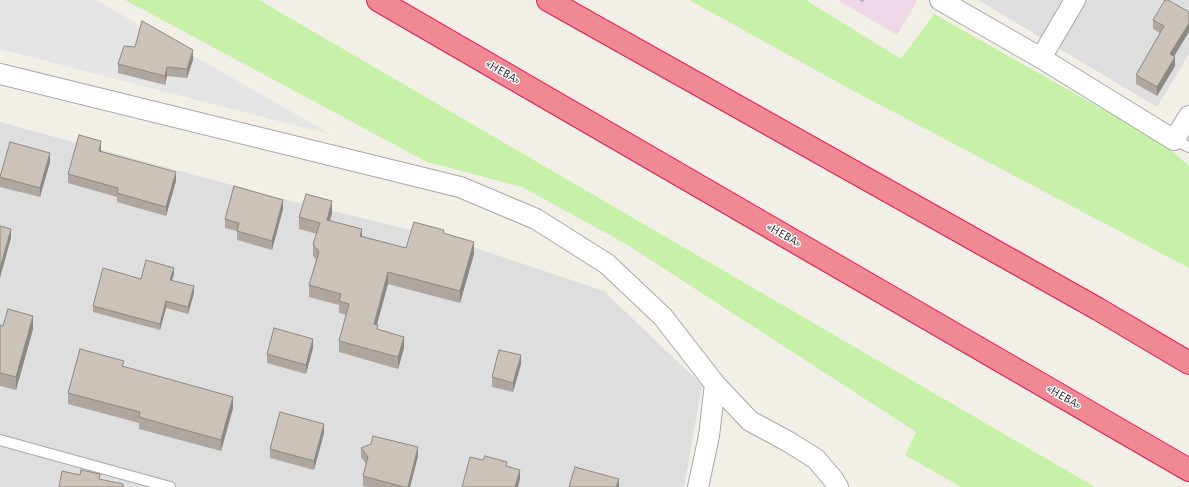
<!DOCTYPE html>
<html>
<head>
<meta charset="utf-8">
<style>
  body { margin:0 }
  canvas { display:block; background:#f2efe7 }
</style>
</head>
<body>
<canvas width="1189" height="487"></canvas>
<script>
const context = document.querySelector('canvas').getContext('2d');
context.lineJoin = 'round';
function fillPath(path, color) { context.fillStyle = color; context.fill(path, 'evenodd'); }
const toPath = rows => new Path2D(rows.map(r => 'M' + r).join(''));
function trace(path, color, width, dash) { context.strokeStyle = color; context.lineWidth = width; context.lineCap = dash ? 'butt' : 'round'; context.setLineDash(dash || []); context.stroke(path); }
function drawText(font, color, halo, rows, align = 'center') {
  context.font = font + ' "Alegreya Sans",sans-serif'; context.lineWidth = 3; context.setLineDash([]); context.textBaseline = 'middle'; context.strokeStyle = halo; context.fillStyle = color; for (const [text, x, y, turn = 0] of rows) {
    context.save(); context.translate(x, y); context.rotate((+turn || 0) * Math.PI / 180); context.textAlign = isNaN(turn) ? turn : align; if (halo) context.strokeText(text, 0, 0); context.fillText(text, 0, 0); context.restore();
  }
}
fillPath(toPath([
  [978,0,1189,0,1189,54,1157,107],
  [0,122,287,200,452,240,604,291,702,385,684,487,0,487]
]), '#dfdede');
fillPath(toPath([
  [838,0,914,0,917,1,897,35]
]), '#ecd8e7');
fillPath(toPath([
  [125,0,259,0,1095,487,961,487,905,455,916,432,626,244,522,187,427,162],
  [689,0,806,0,901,59,934,14,1164,144,1189,166,1189,268,848,88]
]), '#c7f0a9');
fillPath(toPath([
  [0,0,96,0,332,135,0,49]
]), '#e5e5e5');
const service = toPath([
  [1174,140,1189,147],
  [0,440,170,487]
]);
const minor = toPath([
  [940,0,1041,58,1174,140,1189,116],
  [1041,58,1075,0],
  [0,74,460,187,536,219,607,264,663,317,715,384,750,421,789,442,816,459,833,479,838,487],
  [698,487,709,436,715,384]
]);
const motorway = toPath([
  [378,0,1189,470],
  [548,0,1098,309,1189,363]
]);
trace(service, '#a8a8a8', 12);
trace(minor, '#a8a8a8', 22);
trace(motorway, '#ec1851', 24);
trace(service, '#fff', 10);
trace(minor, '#fff', 20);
trace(motorway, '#ef8994', 22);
fillPath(toPath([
  [859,0,864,0,863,2],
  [1189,12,1174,57,1175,66,1157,96,1136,84,1136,75,1160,33,1153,29,1153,20],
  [193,60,187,78,167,76,165,85,118,73,118,64],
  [101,151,176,181,166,216,117,202,117,197,68,183,68,174],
  [50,162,40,197,0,187,0,177],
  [283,209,272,250,237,240,237,231,225,228,225,219],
  [332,213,330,220,362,236,406,248,444,234,474,254,460,303,388,284,377,324,378,329,404,348,398,369,339,352,339,341,346,315,339,313,339,305,309,297,309,285,316,260,313,256,313,244,317,234,299,229,299,217],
  [174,274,172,280,194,293,188,314,166,308,160,330,93,312,93,306,141,279],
  [0,325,3,326,33,329,16,390,0,386],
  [313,348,306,374,267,363,267,354],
  [521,364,513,392,492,387,492,377],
  [124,367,233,408,221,451,139,429,139,423,68,404,68,393],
  [324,433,314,470,270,458,270,449],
  [361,448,418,456,410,487,368,487,363,486,363,476,366,464,361,457]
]), '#afa79f');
fillPath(toPath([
  [1189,23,1189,32,1170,63,1170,54],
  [193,50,193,60,187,78,187,69],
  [1175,57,1175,66,1157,96,1157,87],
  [167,67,167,76,165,85,165,76],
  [101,141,101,151,99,160,99,151],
  [50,153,50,162,40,197,40,188],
  [176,172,176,181,166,216,166,207],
  [283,200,283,209,272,250,272,241],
  [332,201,332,213,327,231,327,220],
  [11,229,11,238,0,278,0,268],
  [362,229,362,240,360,236],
  [474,242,474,254,460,303,460,291],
  [174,268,174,274,170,286,170,280],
  [388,272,388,284,374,335,374,324],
  [194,286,194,293,188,314,188,307],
  [166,301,166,308,160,330,160,324],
  [33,316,33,329,16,390,16,377],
  [404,337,404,348,398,369,398,357],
  [313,339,313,348,306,374,306,365],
  [521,355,521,364,513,392,513,383],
  [233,397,233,408,221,451,221,440],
  [324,424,324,433,314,470,314,461],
  [418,447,418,456,410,487,408,487],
  [520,470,520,479,518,487,515,487],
  [619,479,619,487,616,487]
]), '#8e8882');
const building = toPath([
  [1165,0,1168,0,1189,12,1189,23,1170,54,1175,57,1157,87,1136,75,1164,26,1153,20,1165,0],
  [142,21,193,50,187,69,167,67,165,76,118,64,124,46,135,47,142,21],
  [79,135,101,141,99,151,176,172,166,207,117,193,118,188,68,174,79,135],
  [10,142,50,153,40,188,0,177,10,142],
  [234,186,283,200,272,241,237,231,239,223,225,219,234,186],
  [306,194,332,201,327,220,362,229,360,236,406,248,414,222,444,230,443,233,474,242,460,291,388,272,374,324,378,325,377,329,404,337,398,357,339,341,349,304,339,301,341,294,309,285,319,252,313,244,320,223,299,217,306,194],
  [0,226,11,229,0,268,0,226],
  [146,260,174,268,170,280,194,286,188,307,166,301,160,324,93,306,103,268,141,279,146,260],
  [8,309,33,316,16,377,0,373,0,325,3,326,8,309],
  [274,328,313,339,306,365,267,354,274,328],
  [80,349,124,361,122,366,233,397,221,440,139,417,140,412,68,393,80,349],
  [499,350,521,355,513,383,492,377,499,350],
  [280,412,324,424,314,461,270,449,280,412],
  [373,436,418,447,408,487,404,487,363,476,368,457,361,448,371,444,373,436],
  [485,456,507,462,506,466,520,470,515,487,462,487,470,457,483,460,485,456],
  [575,467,619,479,616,487,569,487,575,467],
  [81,470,100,474,99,479,123,484,123,487,59,487,62,471,80,475,81,470]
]);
fillPath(building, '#cbc2b9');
trace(building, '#8e8882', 1);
drawText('12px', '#212121', '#fff', [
  ["«НЕВА»",503,72,30],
  ["«НЕВА»",784,235,30],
  ["«НЕВА»",1064,397,30]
]);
</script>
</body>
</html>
